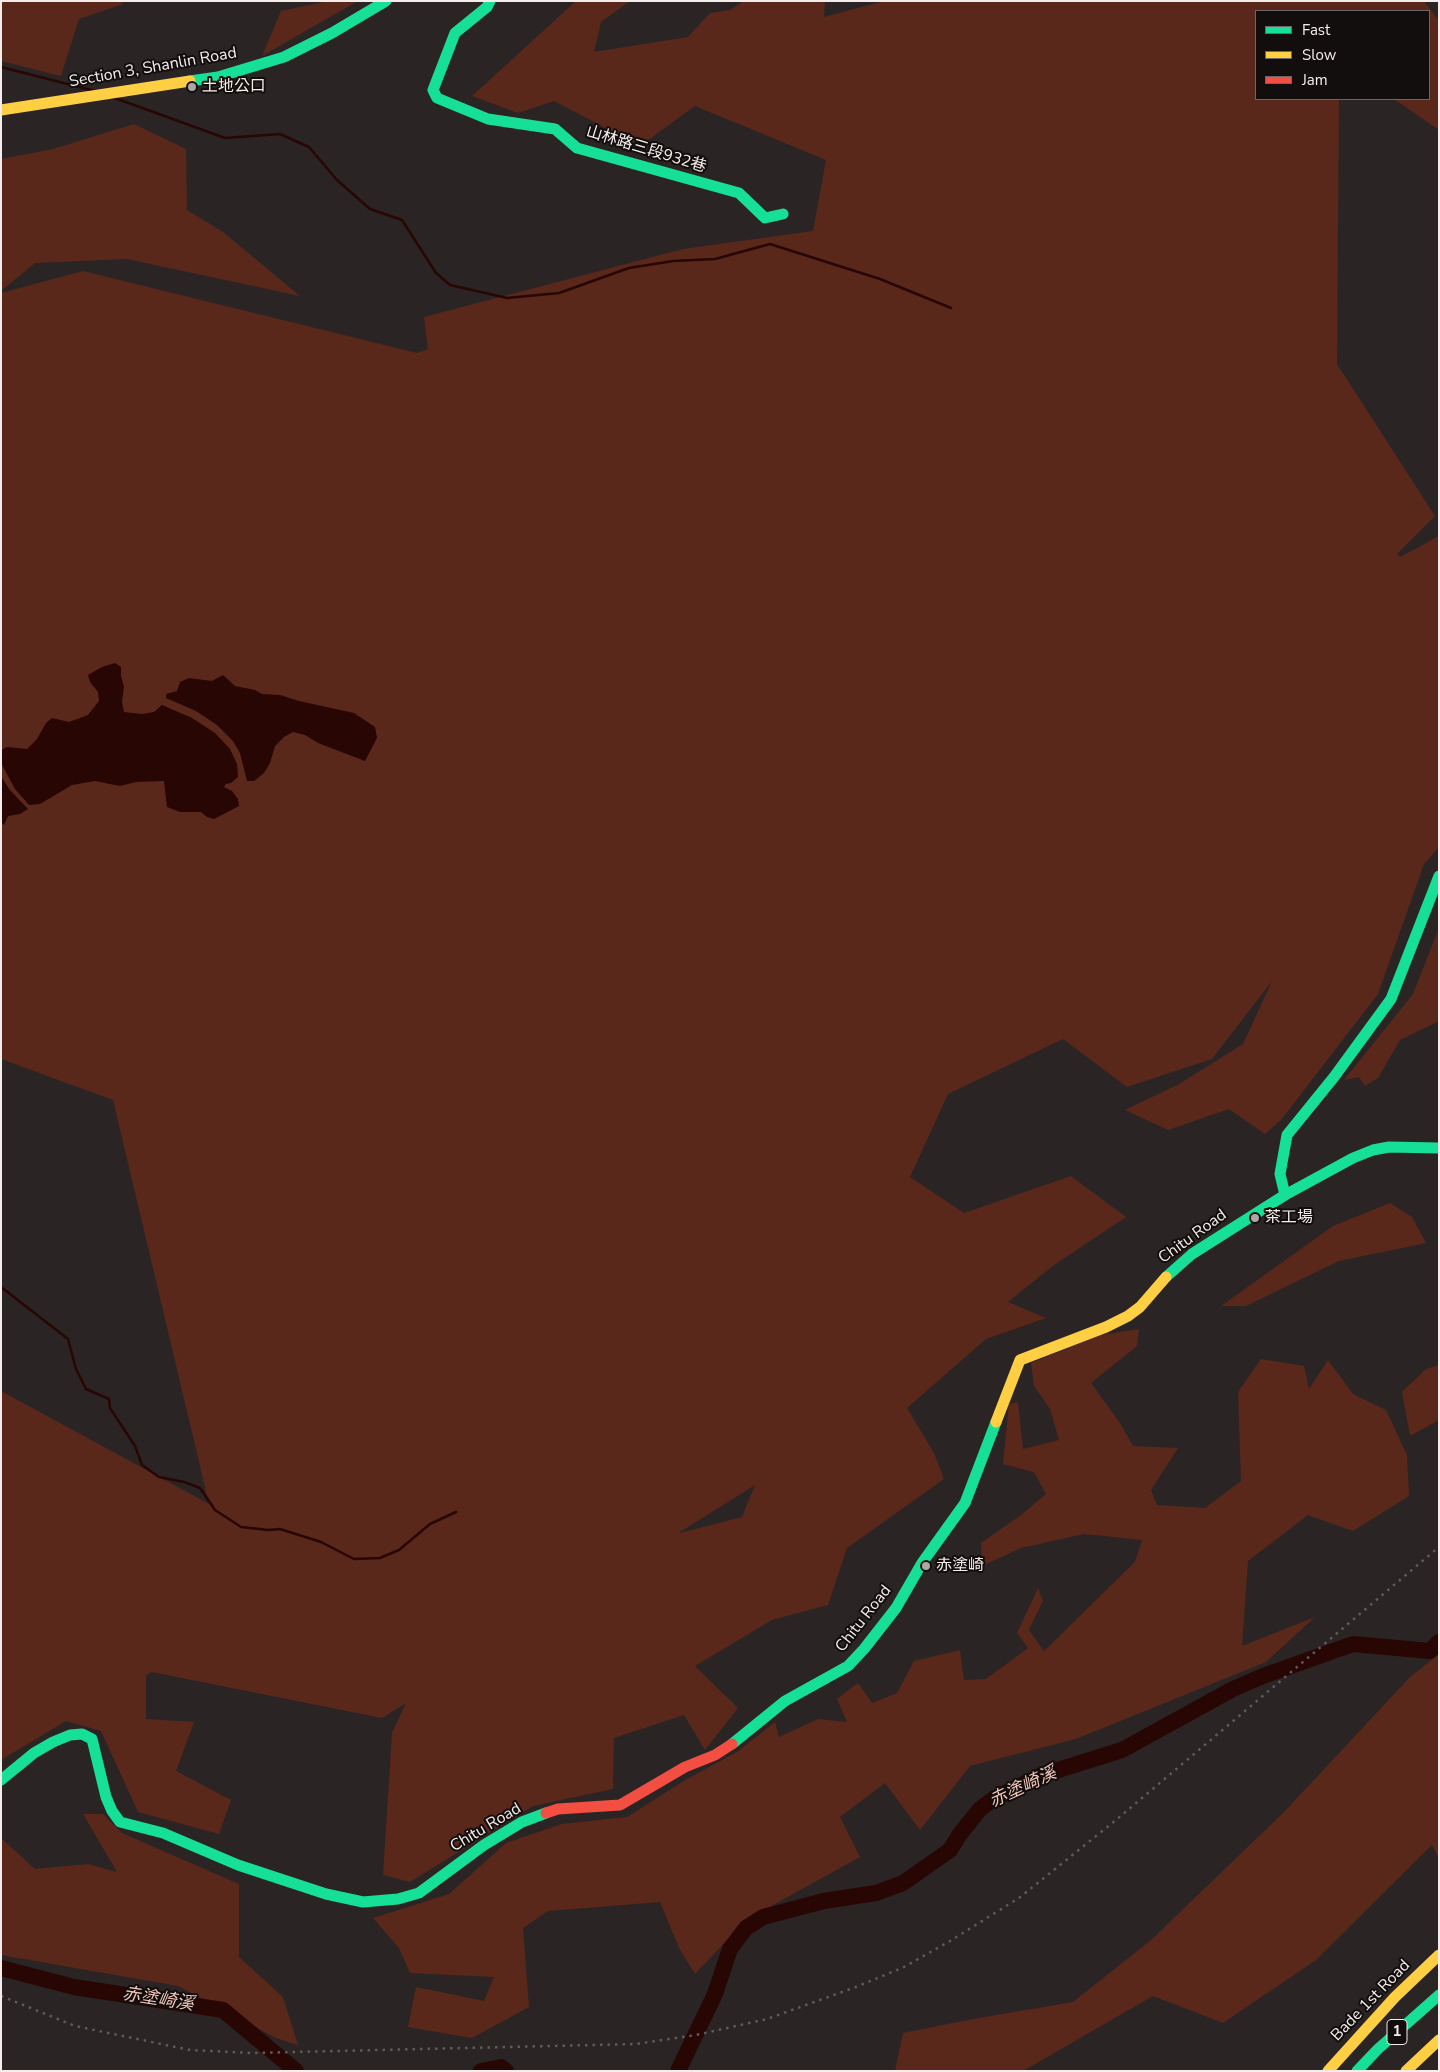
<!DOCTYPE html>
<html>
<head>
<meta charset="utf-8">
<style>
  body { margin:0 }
  #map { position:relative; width:1440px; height:2072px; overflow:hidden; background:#2a2524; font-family:"Nunito Sans",sans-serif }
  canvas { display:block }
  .frame { position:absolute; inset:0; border:2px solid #f4edec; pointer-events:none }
  .legend { position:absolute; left:1255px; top:10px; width:175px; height:90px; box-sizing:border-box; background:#120e0d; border:1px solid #6c6766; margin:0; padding:6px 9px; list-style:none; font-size:15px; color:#f4edec }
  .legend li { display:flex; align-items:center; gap:10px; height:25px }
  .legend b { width:25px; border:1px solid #6c6766 }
</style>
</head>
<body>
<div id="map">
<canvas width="1440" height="2072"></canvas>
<div class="frame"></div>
<ul class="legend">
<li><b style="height:6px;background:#16e098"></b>Fast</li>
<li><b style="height:6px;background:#ffcf43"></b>Slow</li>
<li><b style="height:6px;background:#f24e42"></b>Jam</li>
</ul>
</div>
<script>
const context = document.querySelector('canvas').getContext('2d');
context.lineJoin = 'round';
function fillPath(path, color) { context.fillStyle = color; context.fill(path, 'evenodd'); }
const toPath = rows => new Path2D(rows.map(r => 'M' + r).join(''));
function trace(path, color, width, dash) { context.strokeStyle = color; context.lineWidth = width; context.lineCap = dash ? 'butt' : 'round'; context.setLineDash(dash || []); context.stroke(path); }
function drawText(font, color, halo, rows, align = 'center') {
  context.font = font + ' "Nunito Sans","Noto Sans TC",sans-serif'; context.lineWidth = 4; context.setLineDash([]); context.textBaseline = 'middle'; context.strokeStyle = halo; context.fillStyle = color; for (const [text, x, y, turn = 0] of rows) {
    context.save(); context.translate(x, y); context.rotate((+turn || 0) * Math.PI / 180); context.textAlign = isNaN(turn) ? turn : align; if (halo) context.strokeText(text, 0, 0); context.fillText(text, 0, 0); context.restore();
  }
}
fillPath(toPath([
  [1,1,122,1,123,4,79,19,61,76,1,61],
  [328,1,358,1,262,56,281,11],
  [576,1,630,1,601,22,594,52,688,37,710,13,730,10,744,1,825,1,824,17,884,1,1424,1,1439,21,1439,130,1394,99,1429,99,1429,11,1256,11,1256,99,1339,99,1337,364,1435,516,1397,554,1400,557,1439,536,1439,847,1424,864,1378,994,1281,1120,1265,1134,1229,1109,1168,1130,1125,1110,1179,1084,1243,1044,1272,981,1212,1059,1127,1087,1063,1039,948,1094,910,1177,964,1213,1071,1176,1126,1217,1054,1265,1008,1302,1046,1318,986,1339,907,1408,934,1453,944,1479,847,1548,828,1605,772,1620,695,1666,738,1708,705,1750,684,1715,614,1738,613,1789,533,1806,410,1882,383,1875,392,1733,406,1703,382,1718,152,1672,146,1675,146,1719,194,1722,176,1771,231,1800,219,1834,138,1812,101,1731,66,1721,1,1760,1,1391,209,1504,113,1100,1,1059,1,293,83,271,417,353,428,349,424,317,683,249,813,231,826,160,695,106,640,146,554,101,518,113,472,96],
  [755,1485,742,1517,680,1533,680,1532],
  [134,124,186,149,187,210,223,232,300,296,127,259,35,263,1,291,1,159,53,149],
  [1439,928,1439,1021,1400,1040,1378,1078,1365,1086,1359,1077,1344,1080,1413,994],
  [1390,1203,1412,1217,1426,1243,1339,1261,1246,1306,1221,1306,1333,1226],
  [1139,1329,1137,1346,1091,1383,1120,1423,1133,1446,1178,1448,1151,1490,1157,1505,1205,1508,1241,1481,1238,1392,1261,1359,1304,1366,1309,1389,1328,1360,1353,1394,1386,1410,1407,1455,1409,1496,1353,1531,1308,1515,1248,1561,1242,1646,1315,1617,1266,1662,1076,1739,970,1766,920,1830,885,1783,840,1817,860,1857,746,1920,695,1974,679,1948,660,1902,548,1911,523,1928,529,2007,472,2038,408,2027,416,1987,484,2001,494,1977,410,1973,399,1948,373,1918,449,1894,506,1843,562,1824,627,1817,687,1779,737,1752,775,1722,779,1737,818,1719,847,1722,837,1699,858,1683,872,1703,897,1693,914,1661,960,1650,964,1680,986,1679,1028,1648,1017,1633,1038,1588,1043,1601,1029,1630,1044,1651,1135,1562,1142,1540,1084,1534,1021,1548,982,1566,981,1543,1021,1515,1046,1494,1034,1472,1003,1464,1009,1404,1018,1402,1023,1449,1059,1440,1050,1409,1034,1386,1031,1363,1101,1335],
  [1439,1365,1439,1420,1410,1436,1402,1392,1426,1369],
  [1439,1654,1439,1859,1432,1845,1316,1960,1223,2023,1153,1996,1023,2071,895,2071,903,2033,973,2019,1073,2002,1151,1940,1284,1812,1410,1677],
  [83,1814,103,1814,122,1833,239,1884,239,1957,283,1997,298,2045,276,2038,178,1986,1,1955,1,1838,35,1869,88,1864,117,1872]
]), '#5a271b');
fillPath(toPath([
  [115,663,121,667,121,676,124,687,122,702,124,712,142,714,154,712,162,705,192,718,215,733,230,749,237,764,238,777,231,783,226,784,224,787,232,791,238,799,239,806,214,819,207,817,201,812,180,812,167,807,164,781,136,782,120,786,95,781,72,785,40,804,29,805,15,789,1,763,1,750,7,747,27,749,37,739,46,723,52,718,69,722,88,715,99,701,98,692,90,682,88,675,102,667],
  [223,675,235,686,255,690,262,694,280,695,299,701,354,713,375,727,377,738,365,761,318,743,305,735,293,732,284,737,275,746,270,763,264,773,254,781,247,781,240,753,233,741,217,725,196,711,166,698,166,694,177,691,180,682,189,678,212,681],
  [1,776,9,789,28,809,20,814,8,816,4,825,1,823]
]), '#280603');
trace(toPath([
  [1,67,95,91],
  [112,97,225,138,280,134,309,147,337,180,370,209,402,220,436,273,450,285,507,298,559,293,629,268,673,261,715,259,770,244,880,279,951,308],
  [1,1287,68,1339,76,1369,86,1389,109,1399,110,1408,135,1446,142,1465,159,1477,184,1482,200,1488,215,1510,241,1527,268,1530,280,1529,321,1542,354,1559,380,1558,399,1550,430,1524,456,1512]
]), '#280603', 2.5);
trace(toPath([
  [1,1968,74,1987,223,2010,296,2071],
  [481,2071,501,2067,506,2071],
  [678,2071,715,1994,730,1949,746,1928,763,1917,824,1901,876,1893,903,1883,950,1850,960,1834,980,1809,995,1798,1042,1775,1122,1750,1233,1689,1263,1676,1353,1644,1430,1651,1439,1642]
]), '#280603', 16);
trace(toPath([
  [490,1,487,7,455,33,433,90,437,98,488,119,555,129,577,148,739,193,765,218,783,214],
  [190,81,218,77,284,57,332,33,386,1],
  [1285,1195,1280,1174,1287,1135,1334,1077,1391,999,1439,876],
  [1166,1277,1192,1254,1285,1195,1353,1158,1373,1150,1389,1147,1439,1148],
  [732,1744,785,1701,848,1666,864,1649,896,1608,922,1563,965,1503,996,1422],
  [1,1780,34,1753,53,1742,70,1735,82,1734,92,1739,106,1797,112,1811,120,1822,163,1833,238,1865,326,1894,363,1902,398,1899,419,1893,484,1845,522,1822,546,1813],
  [1357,2071,1378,2049,1439,1995]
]), '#16e098', 11);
trace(toPath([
  [1,110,190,81],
  [996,1422,1020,1360,1106,1327,1128,1316,1140,1307,1166,1277],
  [1328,2071,1395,1997,1439,1955],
  [1406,2071,1439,2040]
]), '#ffcf43', 11);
trace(toPath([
  [546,1813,558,1809,620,1805,685,1767,715,1755,732,1744]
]), '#f24e42', 11);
trace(toPath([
  [1,1996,75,2026,190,2050,251,2053,636,2044,696,2035,767,2019,856,1987,904,1967,950,1941,1019,1898,1116,1820,1439,1547]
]), '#5f5b5a', 2.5, [2.5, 5]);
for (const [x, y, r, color] of [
  [192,87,5,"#ada7a6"],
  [1255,1218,5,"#ada7a6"],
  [926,1566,5,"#ada7a6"]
]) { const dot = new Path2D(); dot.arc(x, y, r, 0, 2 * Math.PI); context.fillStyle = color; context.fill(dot); trace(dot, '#120e0d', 2); }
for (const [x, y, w] of [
  [1397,2032,20]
]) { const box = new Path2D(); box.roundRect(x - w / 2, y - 12.5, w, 25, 4); context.fillStyle = '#120e0d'; context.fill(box); trace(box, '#f4edec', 1); }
drawText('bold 15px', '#f4edec', null, [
  ["1",1397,2032]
]);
drawText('16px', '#f4edec', '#120e0d', [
  ["Section 3, Shanlin Road",153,68,-10],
  ["山林路三段932巷",646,150,17],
  ["Chitu Road",1193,1237,-36],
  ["Chitu Road",864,1619,-52],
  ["Chitu Road",486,1828,-31],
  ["Bade 1st Road",1371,2001,-46]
]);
drawText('16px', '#f4edec', '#120e0d', [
  ["土地公口",202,87],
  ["茶工場",1265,1218],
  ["赤塗崎",936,1566]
], 'left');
drawText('italic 18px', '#f5c6ba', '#120e0d', [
  ["赤塗崎溪",1023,1788,-25],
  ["赤塗崎溪",158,2000,9]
]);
</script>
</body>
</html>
